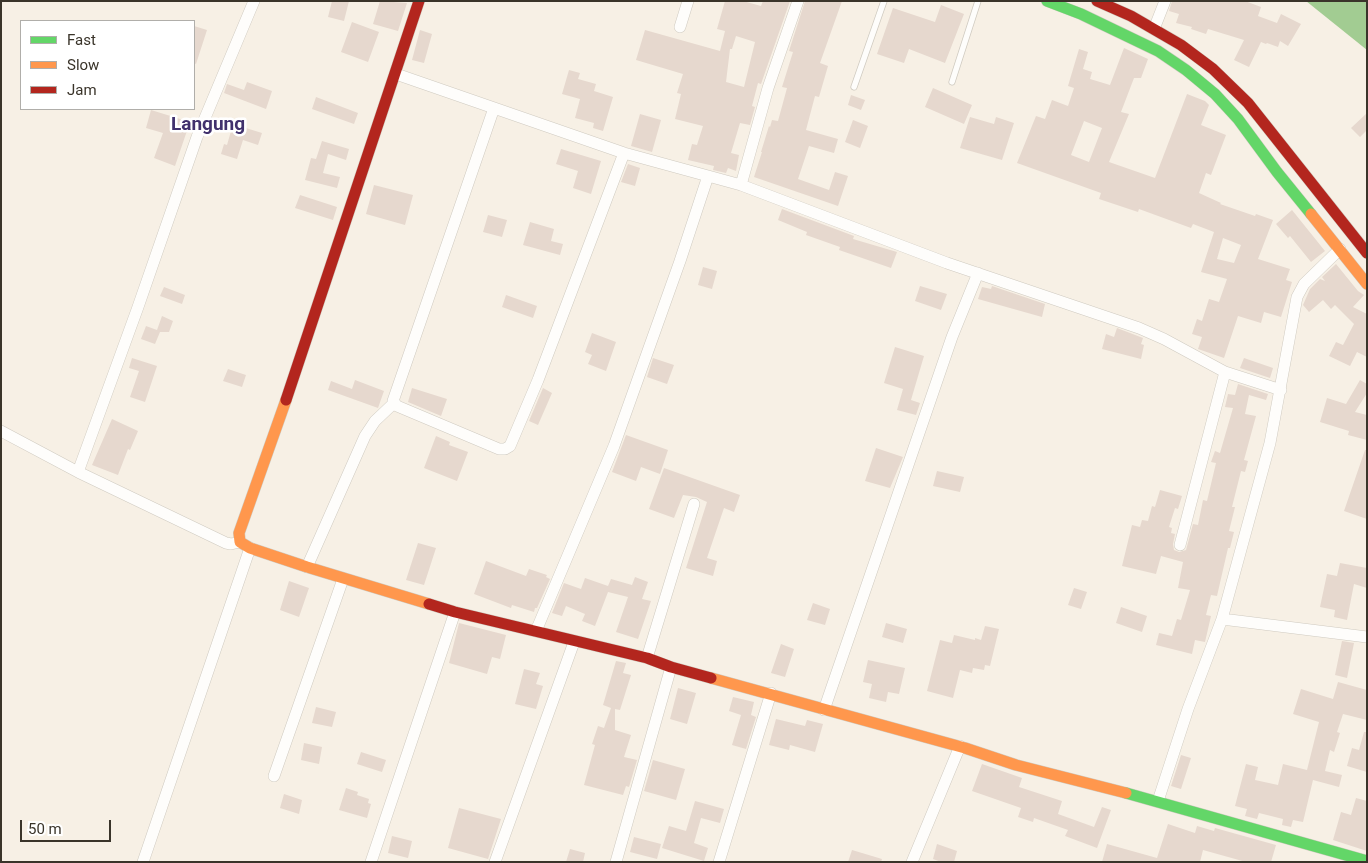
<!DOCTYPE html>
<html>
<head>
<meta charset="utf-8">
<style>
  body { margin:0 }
  #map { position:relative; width:1368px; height:863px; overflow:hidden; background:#f7f0e5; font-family:Roboto,sans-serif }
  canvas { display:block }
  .frame { position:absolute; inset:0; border:2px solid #3a342a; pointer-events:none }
  .legend { position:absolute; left:20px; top:20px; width:175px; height:90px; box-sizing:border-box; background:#fff; border:1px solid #b0aeaa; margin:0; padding:6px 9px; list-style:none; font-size:15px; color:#3a342a }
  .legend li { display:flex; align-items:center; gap:10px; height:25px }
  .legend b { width:25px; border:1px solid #b0aeaa }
  .scale { position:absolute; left:20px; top:820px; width:91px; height:22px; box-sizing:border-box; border:2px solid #3a342a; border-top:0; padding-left:6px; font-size:15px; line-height:18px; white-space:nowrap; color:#3a342a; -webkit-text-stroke:4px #fff; paint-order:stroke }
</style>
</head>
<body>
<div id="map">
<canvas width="1368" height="863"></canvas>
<div class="frame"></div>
<ul class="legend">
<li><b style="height:6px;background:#63d668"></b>Fast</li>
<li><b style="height:6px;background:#ff974d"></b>Slow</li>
<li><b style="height:6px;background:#b3261e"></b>Jam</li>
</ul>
<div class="scale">50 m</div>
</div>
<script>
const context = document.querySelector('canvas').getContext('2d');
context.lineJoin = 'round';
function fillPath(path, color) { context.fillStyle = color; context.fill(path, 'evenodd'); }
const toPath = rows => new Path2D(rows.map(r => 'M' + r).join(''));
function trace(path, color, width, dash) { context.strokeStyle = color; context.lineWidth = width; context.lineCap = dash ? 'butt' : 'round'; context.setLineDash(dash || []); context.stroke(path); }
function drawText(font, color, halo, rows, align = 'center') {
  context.font = font + ' Roboto,sans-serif'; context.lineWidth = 5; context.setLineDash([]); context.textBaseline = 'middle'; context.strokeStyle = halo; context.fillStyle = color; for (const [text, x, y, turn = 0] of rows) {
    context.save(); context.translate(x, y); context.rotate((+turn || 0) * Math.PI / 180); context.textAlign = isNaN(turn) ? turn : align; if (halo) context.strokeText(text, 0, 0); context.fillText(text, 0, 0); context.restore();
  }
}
fillPath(toPath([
  [1306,1,1367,1,1367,50]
]), '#a2cc92');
fillPath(toPath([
  [332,1,349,1,344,21,328,17],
  [380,1,407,3,398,31,373,24],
  [725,1,743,1,761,6,763,1,790,1,761,84,758,83,752,106,755,107,750,125,740,123,731,153,739,155,736,171,728,168,726,173,713,170,714,166,688,160,692,144,697,145,703,126,675,119,681,94,677,93,683,74,636,60,645,30,720,51,725,31,717,29],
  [736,36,755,42,744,87,726,82,730,49,732,49],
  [805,1,842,1,820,63,828,66,819,97,815,96,806,130,838,139,834,153,809,146,798,179,829,190,835,172,848,176,838,206,754,177,762,152,761,152,769,126,770,127,772,120,778,121,787,88,782,87,793,52,789,51],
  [1172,1,1245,1,1261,7,1258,16,1277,23,1281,14,1301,24,1288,46,1280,41,1278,47,1267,43,1266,44,1261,42,1249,67,1234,60,1244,40,1208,29,1206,34,1191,29,1192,27,1176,23,1179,14,1169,11],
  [941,5,964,14,945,63,909,49,904,63,877,54,893,8,935,22],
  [352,22,379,32,368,62,341,52],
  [194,26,207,30,196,64,194,63],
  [420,30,432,34,424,63,412,60],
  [1124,48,1148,59,1141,78,1134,78,1121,112,1129,114,1109,162,1155,178,1187,94,1205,101,1209,105,1201,125,1226,135,1211,175,1206,173,1199,193,1221,203,1220,204,1255,216,1256,214,1273,220,1258,259,1290,269,1286,280,1292,282,1281,317,1264,312,1261,323,1238,316,1224,358,1198,349,1202,337,1192,334,1197,319,1202,321,1209,299,1219,302,1227,279,1201,272,1214,232,1193,224,1191,228,1139,209,1138,212,1099,199,1101,193,1017,163,1036,116,1045,119,1052,100,1068,106,1074,88,1068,86,1079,49,1088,52,1083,69,1092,72,1090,79,1110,85],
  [1084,121,1102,128,1089,162,1071,155],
  [1223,238,1241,245,1234,263,1217,259],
  [569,70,580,73,578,79,596,84,594,91,613,97,603,131,593,128,594,123,575,118,580,99,562,94],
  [247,82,272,91,266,109,224,93,227,84,244,90],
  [933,88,972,105,964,124,925,107],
  [851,95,865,100,861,110,848,105],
  [316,97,358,113,354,124,312,109],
  [151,110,190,122,175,166,154,158,163,133,146,128],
  [1367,113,1367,130,1360,137,1351,128],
  [640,114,661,120,652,152,631,146],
  [970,117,994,124,996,117,1014,123,1002,160,960,148],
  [853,120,868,126,860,148,845,142],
  [233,124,262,133,258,145,243,140,237,159,221,154,224,144,227,145],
  [322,141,349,149,346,160,328,154,323,173,340,177,337,188,305,180,311,158,316,159],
  [561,149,601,161,591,194,573,188,578,171,556,164],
  [628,164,640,168,635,186,621,182],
  [374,185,413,195,405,225,366,214],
  [300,195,337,207,333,220,295,208],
  [782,209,854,236,853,239,897,252,891,268,839,250,840,247,806,235,807,232,778,220],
  [1292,210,1325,251,1311,262,1290,236,1288,238,1276,224],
  [488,215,507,220,502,237,483,232],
  [530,222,554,229,551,241,563,244,560,255,523,245],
  [1336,264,1358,291,1364,295,1353,307,1367,314,1367,357,1357,352,1350,366,1329,356,1336,342,1343,345,1354,324,1335,305,1331,309,1323,300,1309,312,1303,305,1310,289,1320,279,1325,281,1322,277],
  [703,267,717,271,712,289,698,285],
  [920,286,947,294,941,310,915,301],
  [992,286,1045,304,1042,317,978,299,982,287,991,289],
  [164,287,185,295,182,304,160,296],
  [506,295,537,306,533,318,502,307],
  [162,316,173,321,169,332,160,332,155,344,141,339,146,326,157,330],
  [1117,328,1143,338,1141,344,1144,345,1141,359,1102,349,1106,334,1114,337],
  [592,333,616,342,606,371,588,364,592,355,585,352],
  [895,347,924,356,911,400,920,403,916,415,897,410,903,389,884,383],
  [132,358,157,366,145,402,130,397,139,371,129,368],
  [653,358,674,365,667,384,647,377],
  [1244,358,1273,368,1270,378,1240,368],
  [228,369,246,375,242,387,223,381],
  [355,380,384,391,378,408,328,390,331,381,352,389],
  [1360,380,1367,384,1367,393,1355,412,1367,415,1367,440,1348,435,1349,431,1320,422,1327,398,1346,404],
  [1238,384,1268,394,1266,400,1249,395,1245,414,1256,416,1244,460,1248,461,1245,472,1241,471,1232,507,1235,507,1229,531,1234,532,1230,548,1228,548,1217,596,1211,595,1206,615,1211,616,1205,642,1195,640,1192,654,1156,645,1159,633,1172,636,1177,619,1181,620,1190,590,1178,588,1183,562,1161,556,1156,574,1122,566,1132,525,1140,527,1142,520,1148,521,1152,506,1155,507,1160,490,1182,496,1178,509,1175,508,1169,527,1172,528,1171,533,1175,534,1173,544,1174,550,1179,552,1186,550,1193,524,1198,525,1203,500,1207,501,1216,463,1211,462,1215,451,1220,453,1233,408,1225,407,1228,394,1235,395],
  [412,388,447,399,441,416,408,402],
  [543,388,552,393,538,425,529,421],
  [112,419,138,431,130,450,128,449,118,475,92,465],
  [626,435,668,450,660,474,641,467,636,481,612,472],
  [436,436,450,442,449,445,468,452,457,481,424,468],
  [876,448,903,457,890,488,865,481],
  [1365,450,1367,450,1367,519,1344,511],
  [664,468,740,495,734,512,724,508,707,558,717,561,713,576,686,568,707,502,696,497,683,495,674,518,649,509],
  [937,471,964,477,960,492,933,486],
  [418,543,436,548,424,585,406,580],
  [486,561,526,576,529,569,547,575,546,577,550,579,537,608,535,608,534,612,512,605,511,608,474,594],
  [1340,563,1367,568,1367,588,1354,584,1347,620,1334,617,1335,610,1320,607,1327,574,1337,576],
  [635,577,648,582,642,599,651,601,638,639,616,632,628,597,608,592,595,626,582,621,585,614,566,606,562,616,552,613,564,583,581,589,585,578,608,586,611,579,632,585],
  [289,581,309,588,299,617,280,610],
  [1074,588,1087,592,1081,609,1068,605],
  [813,603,830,609,825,625,807,620],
  [1121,607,1147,616,1142,632,1116,623],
  [459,623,506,635,500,659,492,657,487,674,449,663],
  [886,623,907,629,903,643,882,637],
  [985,626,999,629,990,666,985,665,984,670,973,668,972,673,960,670,953,698,927,691,940,640,952,643,954,635,975,640,975,638,981,640],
  [1342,641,1354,643,1347,678,1335,675],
  [781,644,794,649,785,677,771,673],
  [868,660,905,668,899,694,888,692,886,702,869,698,872,684,863,682],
  [616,661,626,663,623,673,631,675,620,710,615,709,615,730,631,735,624,757,637,760,629,787,626,786,623,795,584,785,595,745,592,744,598,726,604,728,611,708,603,705],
  [524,669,540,673,536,684,543,686,536,709,515,704],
  [1338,682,1367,690,1367,720,1343,714,1337,732,1340,733,1334,752,1330,750,1325,771,1342,775,1339,787,1313,780,1303,822,1293,820,1291,827,1282,825,1283,819,1259,813,1257,819,1245,816,1247,809,1235,806,1246,764,1258,767,1255,780,1278,785,1283,764,1307,770,1319,722,1293,714,1301,689,1333,699],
  [678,688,696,693,687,724,670,719],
  [733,697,754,702,751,715,756,717,746,749,732,745,741,715,729,711],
  [316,707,336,712,332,727,312,723],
  [776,719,805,726,807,720,823,724,815,752,790,745,789,750,769,745],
  [1364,732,1367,732,1367,772,1347,766,1352,748,1359,750],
  [304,743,322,747,319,764,301,760],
  [361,752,386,760,382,772,357,764],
  [1181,755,1191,758,1181,789,1171,786],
  [653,760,685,769,676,800,644,791],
  [982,764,1022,778,1019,787,1062,801,1058,814,1094,827,1102,807,1111,810,1097,848,1065,836,1068,830,1034,818,1033,822,1018,817,1021,808,972,791],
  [346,788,358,792,357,795,369,799,368,803,371,804,367,818,339,810],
  [284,794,302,800,299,814,280,808],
  [1356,798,1367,801,1367,851,1333,840,1341,812,1351,815],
  [695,801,724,809,720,823,701,818,694,843,708,848,704,861,662,848,669,826,686,831],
  [459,808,501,819,488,859,448,848],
  [1168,824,1195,833,1197,826,1214,831,1215,828,1276,845,1271,862,1246,862,1203,850,1200,862,1102,862,1107,844,1157,858],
  [392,836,412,841,408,858,388,853],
  [634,837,661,844,657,859,630,852],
  [937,844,957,851,954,862,941,862,933,859],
  [570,849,585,853,583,862,566,862],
  [852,850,882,859,881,862,848,862]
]), '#e6d8ce');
const lane = toPath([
  [952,82,978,1],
  [854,87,884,1]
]);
const street = toPath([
  [680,27,688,1],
  [1154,29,1165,1],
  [396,74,624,153,741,185,947,263,1139,328,1164,339,1225,372,1281,390],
  [494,108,393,401,397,406,499,449,505,449,510,446,538,380,624,153],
  [741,185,768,88,798,1],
  [1,431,78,472,226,543,231,544,240,542],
  [78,472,138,307,197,137,254,1],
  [1180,545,1225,372],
  [307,567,365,436,375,421,394,403],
  [1222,619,1367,637],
  [536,631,614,446,680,261,708,176],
  [647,658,694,504],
  [824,710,952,337,978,273],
  [274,776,343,579],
  [1158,801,1188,709,1222,619,1270,443,1297,297,1304,284,1340,249],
  [143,862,250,548],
  [371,862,455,612],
  [495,862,574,642],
  [616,862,671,667],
  [719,862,771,693],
  [912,862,960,746]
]);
const fast = toPath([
  [1047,1,1081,14,1158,51,1186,70,1215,94,1238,119,1277,172,1311,214],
  [1126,793,1367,861]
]);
const slow = toPath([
  [1311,214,1367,284],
  [286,400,239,533,240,542,250,548,307,567,429,604],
  [711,678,965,748,1016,765,1126,793]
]);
const jam = toPath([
  [1097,1,1131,16,1181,45,1213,69,1248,103,1367,253],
  [286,400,419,1],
  [429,604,455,612,647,658,671,667,711,678]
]);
trace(lane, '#cfcac0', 7);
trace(street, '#cfcac0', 12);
trace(fast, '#cfcac0', 12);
trace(slow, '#cfcac0', 12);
trace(jam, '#cfcac0', 12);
trace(lane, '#fefdfb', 5.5);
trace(street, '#fefdfb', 11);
trace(fast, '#63d668', 11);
trace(slow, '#ff974d', 11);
trace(jam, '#b3261e', 11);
drawText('bold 19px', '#41316d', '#fff', [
  ["Langung",208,125]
]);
</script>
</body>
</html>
